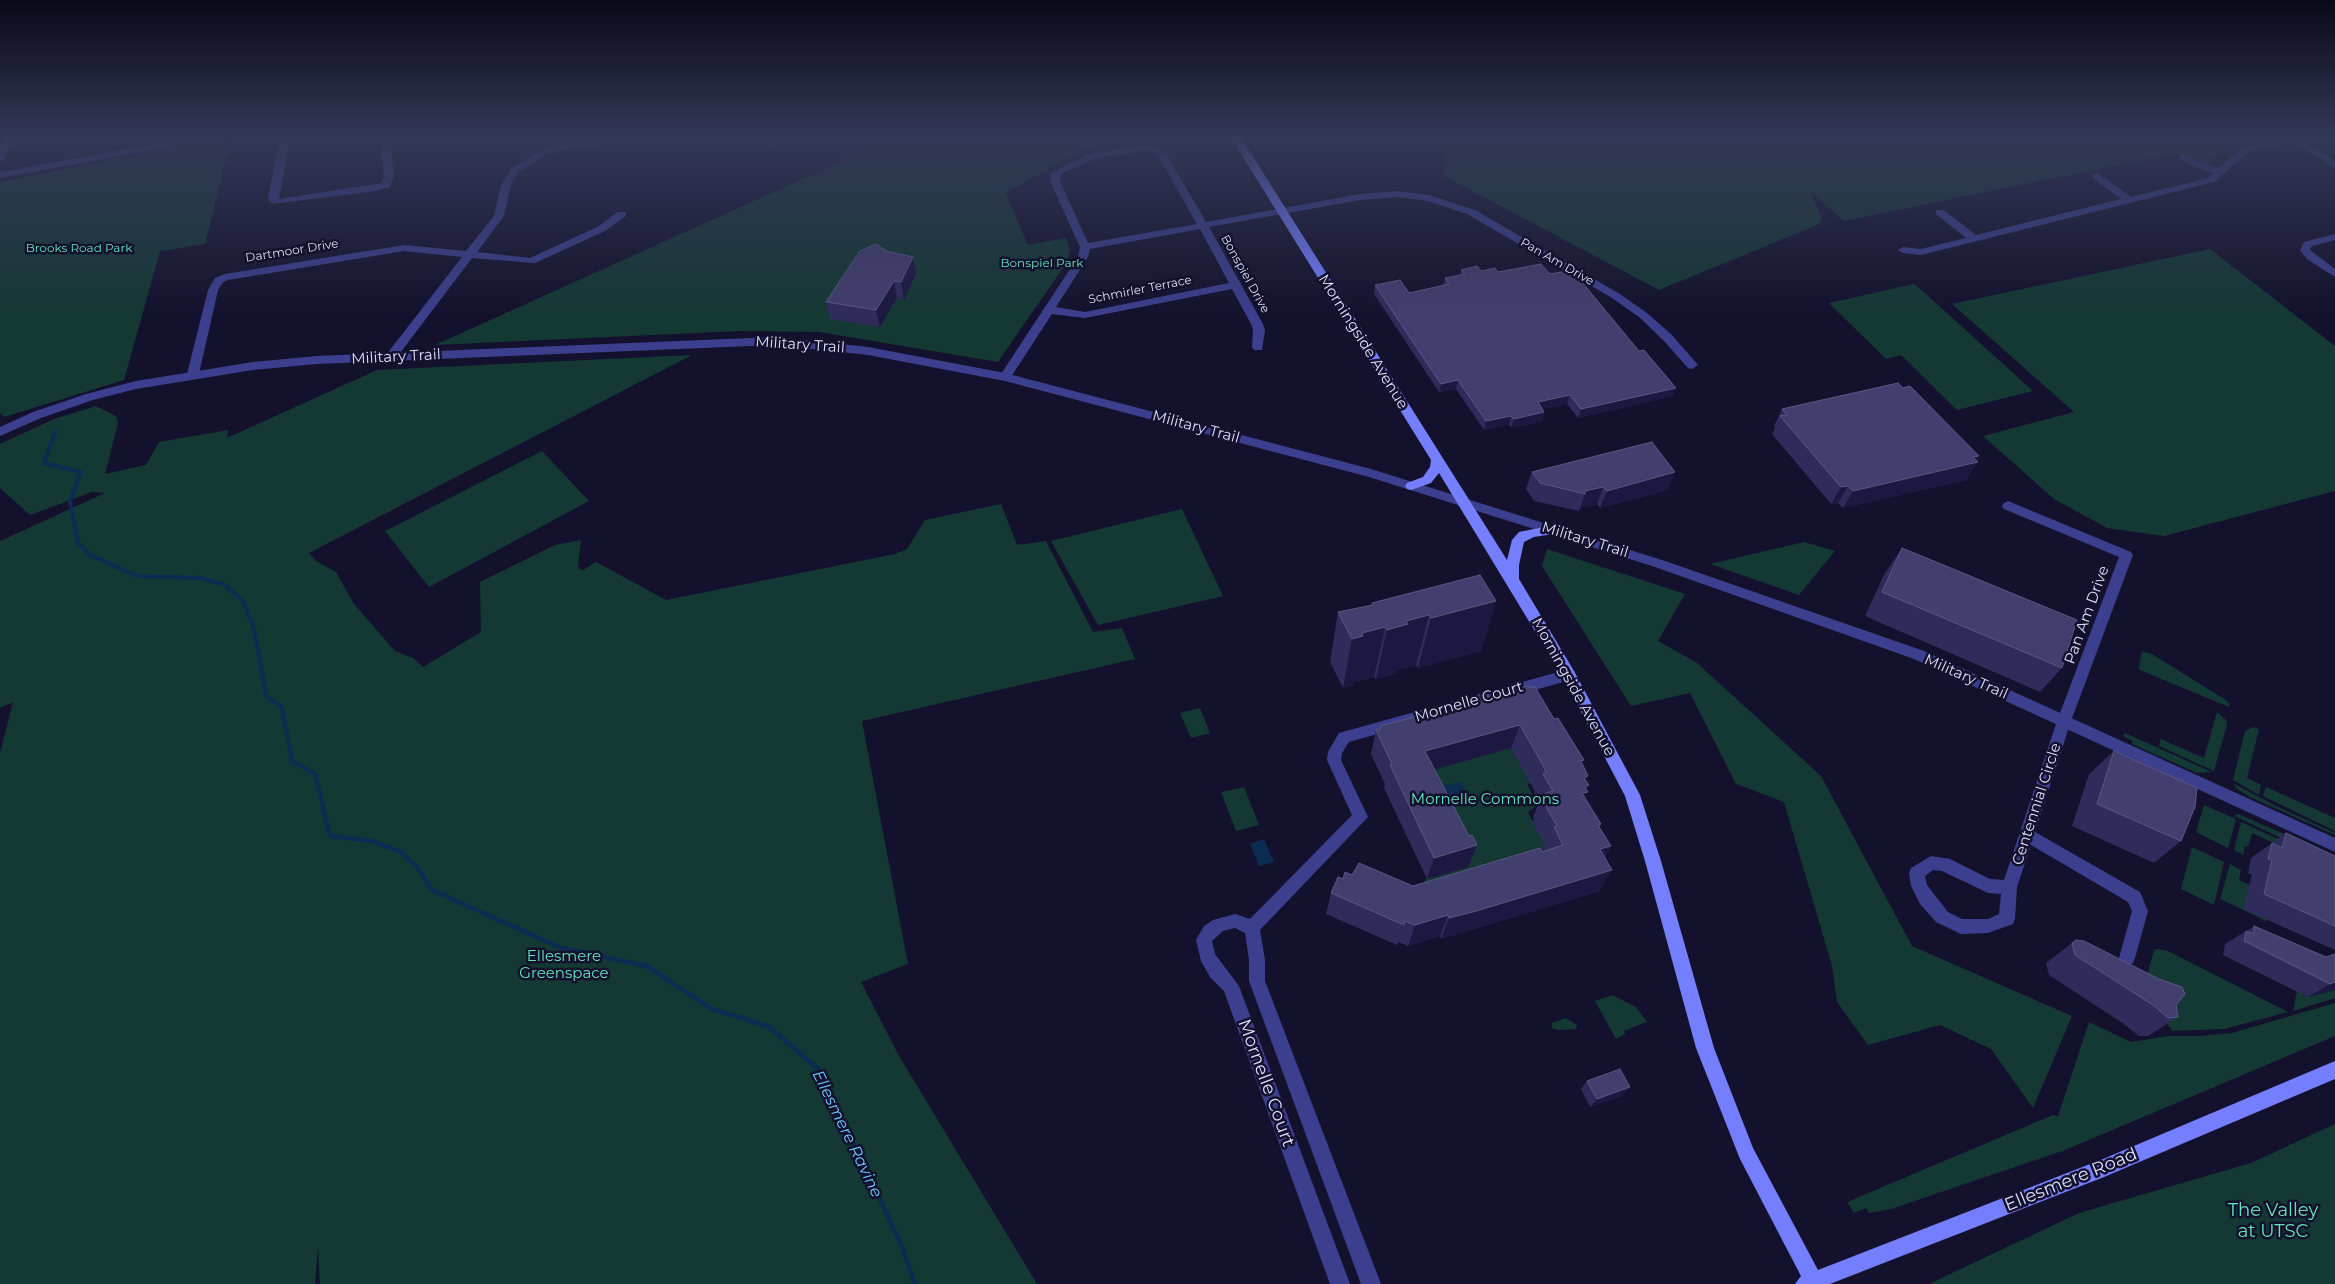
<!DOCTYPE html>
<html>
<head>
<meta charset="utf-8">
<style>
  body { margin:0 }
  canvas { display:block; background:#13112d }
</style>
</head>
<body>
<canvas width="2335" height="1284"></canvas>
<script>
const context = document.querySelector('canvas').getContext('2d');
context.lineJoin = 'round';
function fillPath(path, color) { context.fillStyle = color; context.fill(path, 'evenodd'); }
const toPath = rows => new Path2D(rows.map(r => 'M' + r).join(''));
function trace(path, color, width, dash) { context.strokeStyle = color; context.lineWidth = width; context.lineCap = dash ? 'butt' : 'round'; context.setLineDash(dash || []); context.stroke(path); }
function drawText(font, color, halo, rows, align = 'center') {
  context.font = font + ' Montserrat,sans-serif'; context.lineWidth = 5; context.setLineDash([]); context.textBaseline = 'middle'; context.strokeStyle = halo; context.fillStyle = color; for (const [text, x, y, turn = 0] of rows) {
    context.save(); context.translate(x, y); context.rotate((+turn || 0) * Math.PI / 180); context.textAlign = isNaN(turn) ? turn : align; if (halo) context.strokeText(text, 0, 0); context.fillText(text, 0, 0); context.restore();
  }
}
fillPath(toPath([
  [898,136,1111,136,1070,156,1006,193,1028,245,1066,238,1070,249,1067,262,998,362,819,332,740,331,435,345],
  [1447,136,2259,136,2227,144,2206,164,2184,153,2172,154,1844,221,1810,191,1822,218,1819,224,1659,290,1444,176],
  [231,140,205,244,160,251,124,380,4,417,0,413,0,182,150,152],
  [2210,249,2335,346,2335,491,2164,536,2107,528,2054,499,1983,436,2074,412,1952,304],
  [1914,284,1927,295,2033,391,1957,410,1901,355,1886,359,1829,303],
  [692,355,309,553,316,561,336,572,354,604,395,651,413,658,423,667,481,632,480,582,555,545,581,540,578,568,583,570,596,562,666,600,895,554,907,549,925,520,1001,504,1017,545,1046,541,1093,632,1122,628,1135,659,862,721,908,964,861,982,899,1056,1037,1284,320,1284,318,1248,315,1284,0,1284,0,753,13,702,0,708,0,541,105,493,92,492,30,515,0,488,0,444,54,419,96,406,116,416,118,423,105,474,146,465,159,442,228,430,227,438,377,370],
  [542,451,589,501,429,587,385,531],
  [1182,509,1223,596,1098,625,1051,541],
  [1804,542,1835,551,1799,595,1710,564],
  [1547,549,1685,594,1658,641,1697,663,1821,776,1912,946,2072,1016,2033,1108,1991,1049,1940,1025,1868,1045,1837,1002,1832,966,1784,802,1736,784,1690,693,1631,706,1542,566],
  [2142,651,2152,654,2226,700,2229,703,2229,707,2140,670,2139,667],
  [1200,708,1210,733,1191,738,1180,713],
  [2217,712,2226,720,2227,725,2214,771,2159,746,2161,739,2204,758],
  [2253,727,2259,729,2247,778,2261,785,2259,795,2233,780,2245,731],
  [2125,733,2212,772,2197,773,2132,744,2133,741,2123,736],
  [1512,747,1531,777,1528,786,1538,805,1528,812,1562,876,1412,904,1427,877,1421,773],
  [2233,783,2276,806,2335,833,2335,835,2250,797,2237,789],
  [1244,787,1259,825,1236,831,1221,792],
  [2266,787,2335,818,2335,831,2263,796],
  [2204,805,2236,819,2228,848,2196,832],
  [2238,814,2335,856,2335,863,2234,816],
  [2241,822,2300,849,2299,855,2252,833,2248,847,2245,846,2243,855,2234,850],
  [2192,847,2224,862,2214,905,2181,889],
  [2230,864,2241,870,2239,880,2261,890,2243,908,2266,917,2266,921,2220,899],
  [2158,949,2168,951,2288,1012,2224,1029,2172,1031,2147,991,2145,983,2154,950],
  [2335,990,2335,998,2293,1011,2297,991,2308,997],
  [1612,995,1636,1007,1647,1022,1624,1031,1625,1034,1616,1039,1595,1001],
  [2335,1003,2335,1036,2065,1150,1891,1209,1869,1213,1866,1208,1854,1213,1847,1202,2053,1115,2058,1116,2089,1022,2131,1042,2168,1036,2198,1036,2232,1033],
  [1566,1018,1577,1025,1576,1029,1558,1030,1552,1028,1552,1023],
  [2335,1124,2335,1284,1929,1284,2079,1213,2251,1163]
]), '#143833');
fillPath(toPath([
  [1461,782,1468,795,1450,801,1443,786],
  [1264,839,1274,862,1259,866,1250,844]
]), '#0c2c52');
trace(toPath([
  [55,434,56,431]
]), '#0c2c52', 3);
trace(toPath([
  [55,433,44,463,81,472,70,502,78,543,90,555,137,576,200,578,225,585,243,601,254,628,266,695,282,708,292,761,315,774,324,810]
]), '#0c2c52', 4);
trace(toPath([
  [323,809,330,836,372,841,401,852,418,868,432,890,561,948,647,966,712,1009,768,1026,818,1069,902,1246,915,1284]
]), '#0c2c52', 4.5);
fillPath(toPath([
  [3,136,13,136,5,159,0,162,0,145,3,136],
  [198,136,219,136,214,139,0,178,0,172,198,136],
  [280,136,290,136,279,199,381,183,384,177,380,136,390,136,394,177,389,187,376,191,272,204,268,198,280,136],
  [648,136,776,139,821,136,816,139,776,145,682,140,578,146,545,155,518,173,511,185,504,216,477,252,530,258,597,227,618,212,626,212,626,216,605,231,535,263,472,258,394,361,390,362,384,358,386,355,462,257,404,251,228,280,223,282,218,290,199,374,193,378,187,374,208,290,215,278,225,274,404,245,466,251,494,216,501,185,511,169,539,151,577,140,648,136],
  [2295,136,2313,136,2248,152,2214,182,1921,255,1903,253,1898,250,1903,247,1921,249,1966,238,1936,214,1936,210,1944,210,1976,235,2121,199,2092,177,2092,173,2098,173,2131,197,2208,178,2213,173,2193,166,2180,158,2180,154,2186,154,2199,162,2218,168,2242,148,2295,136],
  [1146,144,1164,150,1206,222,1360,194,1398,191,1429,195,1475,210,1620,294,1647,313,1672,335,1698,365,1692,369,1688,368,1664,341,1639,317,1612,298,1467,214,1428,201,1398,197,1360,200,1209,227,1263,324,1265,330,1262,350,1254,350,1252,347,1253,330,1251,324,1232,289,1085,318,1052,314,1009,380,1001,380,999,377,1078,257,1080,247,1050,181,1051,173,1087,155,1146,144],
  [1145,150,1157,154,1197,224,1088,243,1060,181,1061,174,1093,159,1145,150],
  [1200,229,1229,283,1085,312,1056,307,1088,257,1090,249,1200,229],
  [2335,234,2335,240,2312,246,2310,250,2335,269,2335,277,2307,259,2300,250,2304,242,2335,234],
  [2008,501,2131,552,2133,555,2071,721,2035,832,2140,892,2148,911,2135,958,2133,963,2127,966,2121,963,2119,958,2132,911,2128,902,2031,845,2017,887,2015,919,2013,924,1988,933,1961,934,1936,922,1920,904,1911,886,1909,873,1911,868,1931,856,1950,859,1990,879,2004,880,2057,721,2119,557,2004,509,2002,506,2004,503,2008,501],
  [1933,870,1942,871,1988,893,2001,894,1999,914,1988,919,1962,919,1948,912,1927,885,1925,876,1933,870],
  [1569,669,1574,671,1576,675,1574,679,1349,742,1342,753,1341,760,1368,817,1260,930,1265,960,1265,981,1381,1284,1361,1284,1249,981,1249,960,1245,933,1235,928,1223,931,1212,941,1215,954,1239,986,1350,1284,1330,1284,1224,991,1210,977,1201,961,1196,940,1204,926,1213,920,1235,914,1250,919,1352,815,1327,760,1328,752,1339,733,1569,669]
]), '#3b3f8d');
fillPath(toPath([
  [2285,136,2297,136,2335,161,2335,168,2285,136],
  [775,337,868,347,1005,373,1371,469,1665,561,1924,651,2335,838,2335,852,1914,659,1655,567,1369,477,1005,381,868,355,775,345,317,364,253,370,136,389,93,400,41,418,0,436,0,427,33,412,86,394,136,381,253,362,317,356,775,337]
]), '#3b3f8d');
fillPath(toPath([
  [1230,136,1240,136,1507,560,1512,540,1519,532,1554,525,1560,530,1559,533,1534,537,1524,542,1519,565,1519,579,1574,671,1640,795,1661,861,1714,1048,1753,1148,1818,1270,2103,1159,2335,1061,2335,1079,2104,1177,1830,1284,1795,1284,1801,1276,1740,1159,1696,1048,1645,861,1625,796,1564,679,1439,473,1431,483,1411,490,1407,489,1405,486,1407,483,1423,477,1430,467,1431,460,1230,136]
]), '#757eff');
fillPath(toPath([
  [1461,270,1498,272,1550,274,1673,396,1578,418,1567,404,1542,409,1544,412,1542,421,1511,428,1509,424,1484,430,1456,389,1439,392,1374,294,1375,285,1409,293,1443,286,1445,278,1460,275],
  [916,274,904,300,897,298,880,327,830,319,826,302],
  [1782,409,1976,461,1966,480,1843,508,1838,503,1831,504,1772,434,1775,428,1774,426],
  [1532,472,1668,490,1600,508,1597,504,1580,508,1579,511,1534,501,1526,489],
  [1902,548,2062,668,2040,692,1865,616,1885,573],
  [1496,601,1481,651,1418,668,1416,665,1397,670,1396,674,1376,679,1374,677,1354,682,1353,685,1343,688,1330,662,1338,612,1371,606,1372,603],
  [1461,704,1554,719,1582,764,1586,781,1587,789,1585,798,1601,824,1599,827,1611,846,1605,857,1600,891,1441,939,1440,936,1408,946,1399,942,1397,945,1326,914,1331,893,1343,879,1352,875,1413,886,1544,851,1543,849,1545,845,1532,822,1534,819,1533,817,1538,805,1533,796,1535,792,1511,748,1434,769,1469,836,1477,845,1468,867,1427,879,1384,788,1385,784,1371,754,1376,730,1379,730,1380,726,1441,713,1459,708],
  [2114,751,2181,841,2154,863,2072,826,2089,774],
  [2286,833,2335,856,2335,950,2243,909,2252,875,2248,873,2251,858],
  [2254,926,2326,957,2335,954,2335,989,2308,997,2223,955,2225,944,2246,931,2247,931],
  [2076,940,2176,1005,2178,1017,2148,1036,2139,1036,2124,1024,2049,975,2046,963],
  [1587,1081,1622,1096,1590,1107,1581,1089]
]), '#2f2b5b');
fillPath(toPath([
  [913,257,916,274,904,300,901,282],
  [894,281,897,298,880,327,876,310],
  [1458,380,1456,389,1439,392,1441,384],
  [1676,388,1673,396,1578,418,1581,409],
  [1570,395,1567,404,1535,411,1538,402],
  [1544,412,1542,421,1511,428,1514,419],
  [1511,416,1509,424,1484,430,1486,421],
  [1979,456,1974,463,1978,462,1966,480,1843,508,1853,491],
  [1675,472,1668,490,1600,508,1607,491],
  [1848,486,1838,503,1831,504,1841,487],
  [1603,487,1597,504,1580,508,1585,494,1585,491],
  [1496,601,1481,651,1418,668,1431,618],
  [1429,615,1416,665,1397,670,1396,674,1376,679,1387,630,1406,621],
  [1385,627,1374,677,1354,682,1353,685,1343,688,1352,639,1362,633],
  [1520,725,1511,748,1418,774,1425,751],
  [1589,785,1585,793,1588,792,1577,814,1585,787],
  [1477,845,1468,867,1427,879,1434,858],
  [1611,846,1599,868,1600,849],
  [1612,870,1600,891,1441,939,1449,918],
  [1448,915,1440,936,1408,946,1415,925],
  [2335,982,2335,989,2308,997,2330,984],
  [1630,1087,1622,1096,1590,1107,1597,1099]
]), '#1c1841');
const building = toPath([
  [876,244,886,251,913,257,901,282,894,281,876,310,826,302,860,251,876,244],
  [1541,264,1550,274,1572,270,1639,351,1644,350,1676,388,1581,409,1570,395,1538,402,1544,412,1514,419,1511,416,1486,421,1458,380,1441,384,1375,285,1400,280,1409,293,1449,284,1445,278,1465,274,1461,270,1477,266,1481,271,1495,268,1498,272,1541,264],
  [1898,383,1903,388,1910,386,1979,456,1973,457,1978,462,1853,491,1848,486,1841,487,1780,416,1787,415,1782,409,1898,383],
  [1652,442,1675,472,1607,491,1603,487,1585,491,1585,494,1540,483,1532,472,1652,442],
  [1902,548,2077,620,2062,668,1882,592,1902,548],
  [1480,575,1496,601,1431,618,1429,615,1406,621,1408,624,1387,630,1385,627,1362,633,1363,636,1352,639,1338,612,1373,605,1372,603,1480,575],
  [1528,686,1530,688,1535,687,1554,719,1558,718,1584,760,1581,761,1588,776,1584,778,1589,785,1585,787,1588,792,1582,793,1601,824,1598,825,1611,846,1600,849,1612,870,1473,912,1449,918,1448,915,1415,925,1405,921,1404,925,1331,893,1338,877,1343,879,1345,872,1352,875,1359,863,1413,886,1540,848,1542,852,1563,845,1554,827,1557,826,1542,800,1546,799,1543,794,1553,791,1543,774,1546,772,1544,767,1520,725,1425,751,1469,836,1472,835,1477,845,1434,858,1390,765,1392,764,1376,730,1381,729,1380,726,1439,710,1441,713,1462,707,1461,704,1528,686],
  [2114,751,2197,788,2195,807,2181,841,2097,804,2114,751],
  [2286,833,2335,856,2335,926,2264,894,2272,860,2268,859,2272,843,2282,848,2286,833],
  [2254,926,2326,957,2335,954,2335,982,2330,984,2244,941,2246,931,2254,934,2254,926],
  [2076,940,2084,941,2159,979,2182,987,2185,994,2176,1005,2178,1017,2168,1018,2153,1005,2075,955,2072,943,2076,940],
  [1620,1069,1630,1087,1597,1099,1587,1081,1620,1069]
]);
fillPath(building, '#423e6d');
trace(building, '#5a5784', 1);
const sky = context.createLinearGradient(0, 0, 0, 316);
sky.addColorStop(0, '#0a0919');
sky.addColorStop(0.43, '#333857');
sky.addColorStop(1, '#33385700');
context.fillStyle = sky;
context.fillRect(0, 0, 2335, 316);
drawText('12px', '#64e4b9', '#13112d', [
  ["Brooks Road Park",79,248],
  ["Bonspiel Park",1042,263]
]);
drawText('12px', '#dedeff', '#13112d', [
  ["Dartmoor Drive",292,251,-9],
  ["Pan Am Drive",1557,262,30],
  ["Bonspiel Drive",1245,274,61],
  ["Schmirler Terrace",1140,290,-11]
]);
drawText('15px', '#dedeff', '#13112d', [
  ["Morningside Avenue",1363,342,58],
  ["Military Trail",800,345,4],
  ["Military Trail",396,357,-3],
  ["Military Trail",1196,427,15],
  ["Military Trail",1585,540,17],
  ["Pan Am Drive",2087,615,-70],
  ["Military Trail",1966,677,24],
  ["Morningside Avenue",1573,687,61],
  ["Mornelle Court",1469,702,-16],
  ["Centennial Circle",2037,804,-72]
]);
drawText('15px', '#64e4b9', '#13112d', [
  ["Mornelle Commons",1485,800],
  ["Ellesmere",564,957],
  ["Greenspace",564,974]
]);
drawText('italic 16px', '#6cc8ff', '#13112d', [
  ["Ellesmere Ravine",847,1134,64]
]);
drawText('18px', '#dedeff', '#13112d', [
  ["Mornelle Court",1266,1083,70],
  ["Ellesmere Road",2071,1180,-22]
]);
drawText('18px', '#64e4b9', '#13112d', [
  ["The Valley",2273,1211],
  ["at UTSC",2273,1232]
]);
</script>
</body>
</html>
